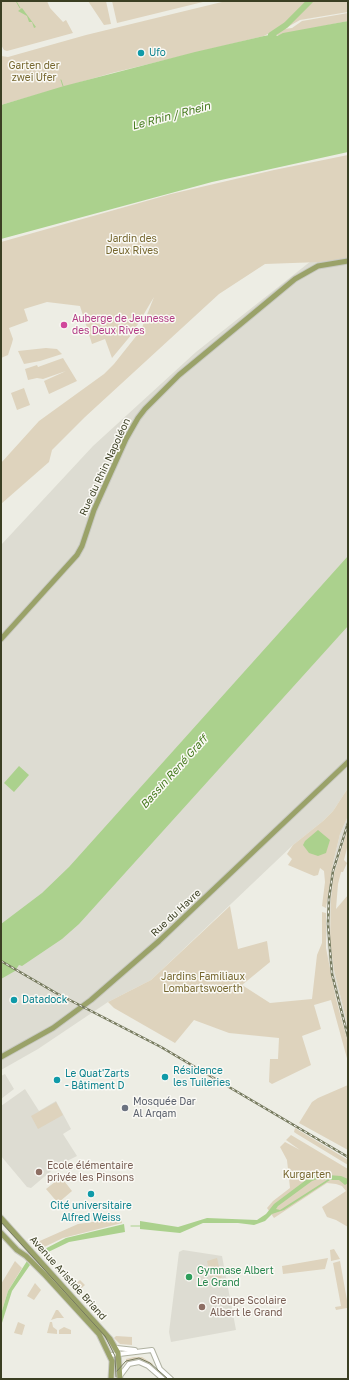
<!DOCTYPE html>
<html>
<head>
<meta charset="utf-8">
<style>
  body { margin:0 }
  #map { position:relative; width:349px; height:1380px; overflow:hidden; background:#edede4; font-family:"Golos Text",sans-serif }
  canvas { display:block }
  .frame { position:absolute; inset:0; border:2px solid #3b3f23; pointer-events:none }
</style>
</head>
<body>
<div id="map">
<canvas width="349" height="1380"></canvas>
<div class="frame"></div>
</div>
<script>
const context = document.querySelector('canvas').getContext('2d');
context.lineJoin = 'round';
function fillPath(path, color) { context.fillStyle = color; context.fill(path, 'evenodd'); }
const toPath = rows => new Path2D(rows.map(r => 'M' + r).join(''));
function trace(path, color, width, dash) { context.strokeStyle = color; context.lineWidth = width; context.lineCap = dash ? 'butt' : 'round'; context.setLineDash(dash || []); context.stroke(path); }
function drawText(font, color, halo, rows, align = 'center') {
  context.font = font + ' "Golos Text",sans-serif'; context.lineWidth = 3; context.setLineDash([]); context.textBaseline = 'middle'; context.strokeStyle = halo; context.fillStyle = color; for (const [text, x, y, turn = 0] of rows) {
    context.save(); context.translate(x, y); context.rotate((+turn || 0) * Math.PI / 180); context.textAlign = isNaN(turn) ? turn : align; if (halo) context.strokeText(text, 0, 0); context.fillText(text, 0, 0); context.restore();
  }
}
fillPath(toPath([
  [335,242,348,256,348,788,333,811,323,821,293,845,151,980,108,1002,38,1049,1,1070,1,545,93,446,196,352],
  [348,816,348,828,334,874,331,899,330,941,334,970,348,1027,348,1043,330,974,326,931,328,887,333,863,340,834],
  [5,1074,14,1089,1,1099,1,1076],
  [25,1089,39,1111,56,1101,71,1129,63,1134,77,1156,57,1166,31,1188,27,1187,1,1156,1,1106],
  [183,1250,222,1256,236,1330,171,1342,169,1332,179,1252]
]), '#dddcd2');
fillPath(toPath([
  [1,1,47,1,50,8,63,22,66,20,73,33,7,51,4,50,1,45],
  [88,1,106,1,111,24,104,25],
  [112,1,207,1,117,23],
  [226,1,348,1,348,12,300,20,284,29,292,28,302,21,348,13,348,21,275,36,281,30,280,27,264,36,112,73,1,105,1,56,8,57,86,35],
  [348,155,348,258,320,262,265,264,219,294,85,417,52,450,49,462,1,504,1,463,39,421,104,374,114,364,141,330,154,297,132,334,112,358,105,339,92,344,80,306,47,302,24,309,28,321,9,328,13,339,12,343,8,355,1,358,1,242,171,194,274,170],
  [46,348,57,349,62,354,40,361,24,364,18,351],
  [63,358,77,381,49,394,44,381,66,371,43,379,37,378,28,380,25,369,37,365,38,367],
  [24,388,30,405,17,410,11,393],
  [348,788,348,816,340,834,333,863,326,908,322,906,325,882,324,871,320,868,318,875,314,876,288,865,292,859,287,854,293,845,323,821,333,811],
  [348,828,348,844,344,860,347,863,343,872,341,872,338,884,336,909,348,895,348,1027,334,970,330,941,331,899,334,874],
  [230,906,238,949,267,941,270,962,242,985,270,1003,312,999,317,955,322,943,322,912,326,913,326,948,336,999,348,1043,348,1062,331,1000,314,1005,321,1029,302,1036,311,1065,272,1084,269,1082,270,1059,278,1059,279,1038,229,1033,194,1020,175,1043,114,1008,108,1002,151,980],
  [348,1085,348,1150,299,1123,312,1102,318,1098],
  [56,1102,63,1115,38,1129,31,1116],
  [295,1128,348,1160,348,1165,297,1134,294,1132],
  [291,1135,348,1169,348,1227,336,1220,327,1217,322,1207,346,1191,342,1186,336,1184,327,1183,274,1218,267,1208,273,1201,290,1188,287,1160,280,1147,285,1142,300,1150,286,1140],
  [61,1177,72,1191,58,1203,46,1189],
  [121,1218,122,1223,63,1238,38,1250,33,1244,78,1224],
  [334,1249,340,1259,331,1261,330,1250],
  [217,1258,222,1279,211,1281,207,1261],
  [328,1258,325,1269,283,1274,282,1266],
  [15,1261,22,1268,8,1291,1,1314,1,1284],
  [340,1261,348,1306,347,1308,336,1310,335,1307,341,1306,333,1263],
  [80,1280,85,1285,76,1293,71,1288],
  [35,1283,41,1290,34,1300,27,1296],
  [56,1310,58,1310,64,1318,57,1318,51,1320],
  [18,1322,25,1325,22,1335,14,1333],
  [50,1322,52,1322,53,1327,57,1330,57,1334,47,1333],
  [64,1327,71,1330,71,1334,59,1334,59,1330],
  [116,1336,132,1337,132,1345,120,1344,114,1338],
  [134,1357,142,1357,153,1364,151,1367,143,1362,126,1365,126,1359]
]), '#ded3bd');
fillPath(toPath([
  [22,8,36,27,34,28,32,22,29,22,27,16,18,11],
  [348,21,348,152,212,182,1,239,1,105,64,86,195,52,264,36,275,34,277,36,283,33],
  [348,556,348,626,79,924,62,939,22,966,19,965,15,971,1,979,1,924,42,893,69,867],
  [19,766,29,775,14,792,4,783],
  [318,830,330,840,326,853,318,856,309,853,303,845,305,841],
  [314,1174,341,1176,348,1179,348,1183,345,1185,339,1180,330,1180,284,1210,272,1214,265,1221,254,1225,238,1223,203,1223,180,1233,140,1229,140,1221,178,1227,207,1218,257,1220,266,1214,274,1204],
  [320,1178,327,1180,280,1210,276,1209,278,1206,312,1181],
  [124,1224,125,1232,69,1242,42,1255,39,1252,66,1238],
  [27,1261,30,1265,12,1291,1,1326,1,1314,8,1291]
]), '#abd18d');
trace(toPath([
  [16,1,20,8],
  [61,80,63,86],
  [131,1226,140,1226]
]), '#abd18d', 1);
trace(toPath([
  [271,35,286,25,310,1]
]), '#abd18d', 6);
const minor = toPath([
  [117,1348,135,1350],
  [111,1355,152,1350,160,1369,171,1379],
  [120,1376,129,1364,139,1362,148,1366,163,1379]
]);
const major = toPath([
  [1,639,77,555,82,546,94,510,126,439,138,418,145,409,179,375,295,279,318,266,348,261],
  [1,1057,53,1028,91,1000,159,941,348,762],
  [1,1218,110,1339,118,1353,120,1379],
  [1,1233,17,1250,26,1256,45,1275,99,1334,112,1361,111,1379]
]);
trace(minor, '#b0b2a2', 6);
trace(major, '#c8c9c1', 7);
trace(minor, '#fff', 4);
trace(major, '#9aa269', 5);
trace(toPath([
  [1,1222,105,1336,115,1356,116,1377],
  [117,1371,126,1361,139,1358,150,1363,168,1379]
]), '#767a5e', 1);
const rail = toPath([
  [348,823,333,871,329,898,328,924,332,974,348,1037],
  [1,961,56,993,161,1047,348,1157]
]);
trace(rail, '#767a5e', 2.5);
trace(rail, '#faf9f4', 1, [3]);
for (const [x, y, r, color] of [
  [141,53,4,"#0f9aa8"],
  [64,325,4,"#d1479c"],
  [14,1000,4,"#0f9aa8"],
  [165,1077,4,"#0f9aa8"],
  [57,1080,4,"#0f9aa8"],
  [125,1108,4,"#6b7280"],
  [39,1172,4,"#8d6e63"],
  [91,1194,4,"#0f9aa8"],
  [189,1277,4,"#2e9e5b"],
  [202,1307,4,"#8d6e63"]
]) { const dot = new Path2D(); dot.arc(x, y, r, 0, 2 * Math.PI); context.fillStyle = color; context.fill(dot); trace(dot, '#faf9f4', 1.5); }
drawText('10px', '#0d838f', '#faf9f4', [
  ["Ufo",149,53],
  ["Datadock",22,1000],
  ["Résidence",173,1071],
  ["les Tuileries",173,1083],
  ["Le Quat'Zarts",65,1074],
  ["- Bâtiment D",65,1086],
  ["Cité universitaire",91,1206,"center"],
  ["Alfred Weiss",91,1218,"center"]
], 'left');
drawText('10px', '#75662e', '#faf9f4', [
  ["Garten der",34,66],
  ["zwei Ufer",34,78],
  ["Jardin des",132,239],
  ["Deux Rives",132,251],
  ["Jardins Familiaux",203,977],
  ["Lombartswoerth",203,989],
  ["Kurgarten",307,1175]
]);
drawText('10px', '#b23c85', '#faf9f4', [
  ["Auberge de Jeunesse",72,319],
  ["des Deux Rives",72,331]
], 'left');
drawText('10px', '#3b3f23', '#faf9f4', [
  ["Rue du Rhin Napoléon",105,467,-65],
  ["Rue du Havre",176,913,-43],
  ["Avenue Aristide Briand",68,1278,48]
]);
drawText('10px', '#5b616d', '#faf9f4', [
  ["Mosquée Dar",133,1102],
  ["Al Arqam",133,1114]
], 'left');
drawText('10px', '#785e54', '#faf9f4', [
  ["Ecole élémentaire",47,1166],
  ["privée les Pinsons",47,1178],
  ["Groupe Scolaire",210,1301],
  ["Albert le Grand",210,1313]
], 'left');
drawText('10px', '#27864d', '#faf9f4', [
  ["Gymnase Albert",197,1271],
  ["Le Grand",197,1283]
], 'left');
drawText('italic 11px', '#457a1e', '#faf9f4', [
  ["Le Rhin / Rhein",171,116,-15],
  ["Bassin René Graff",174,772,-48]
]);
</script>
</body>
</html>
